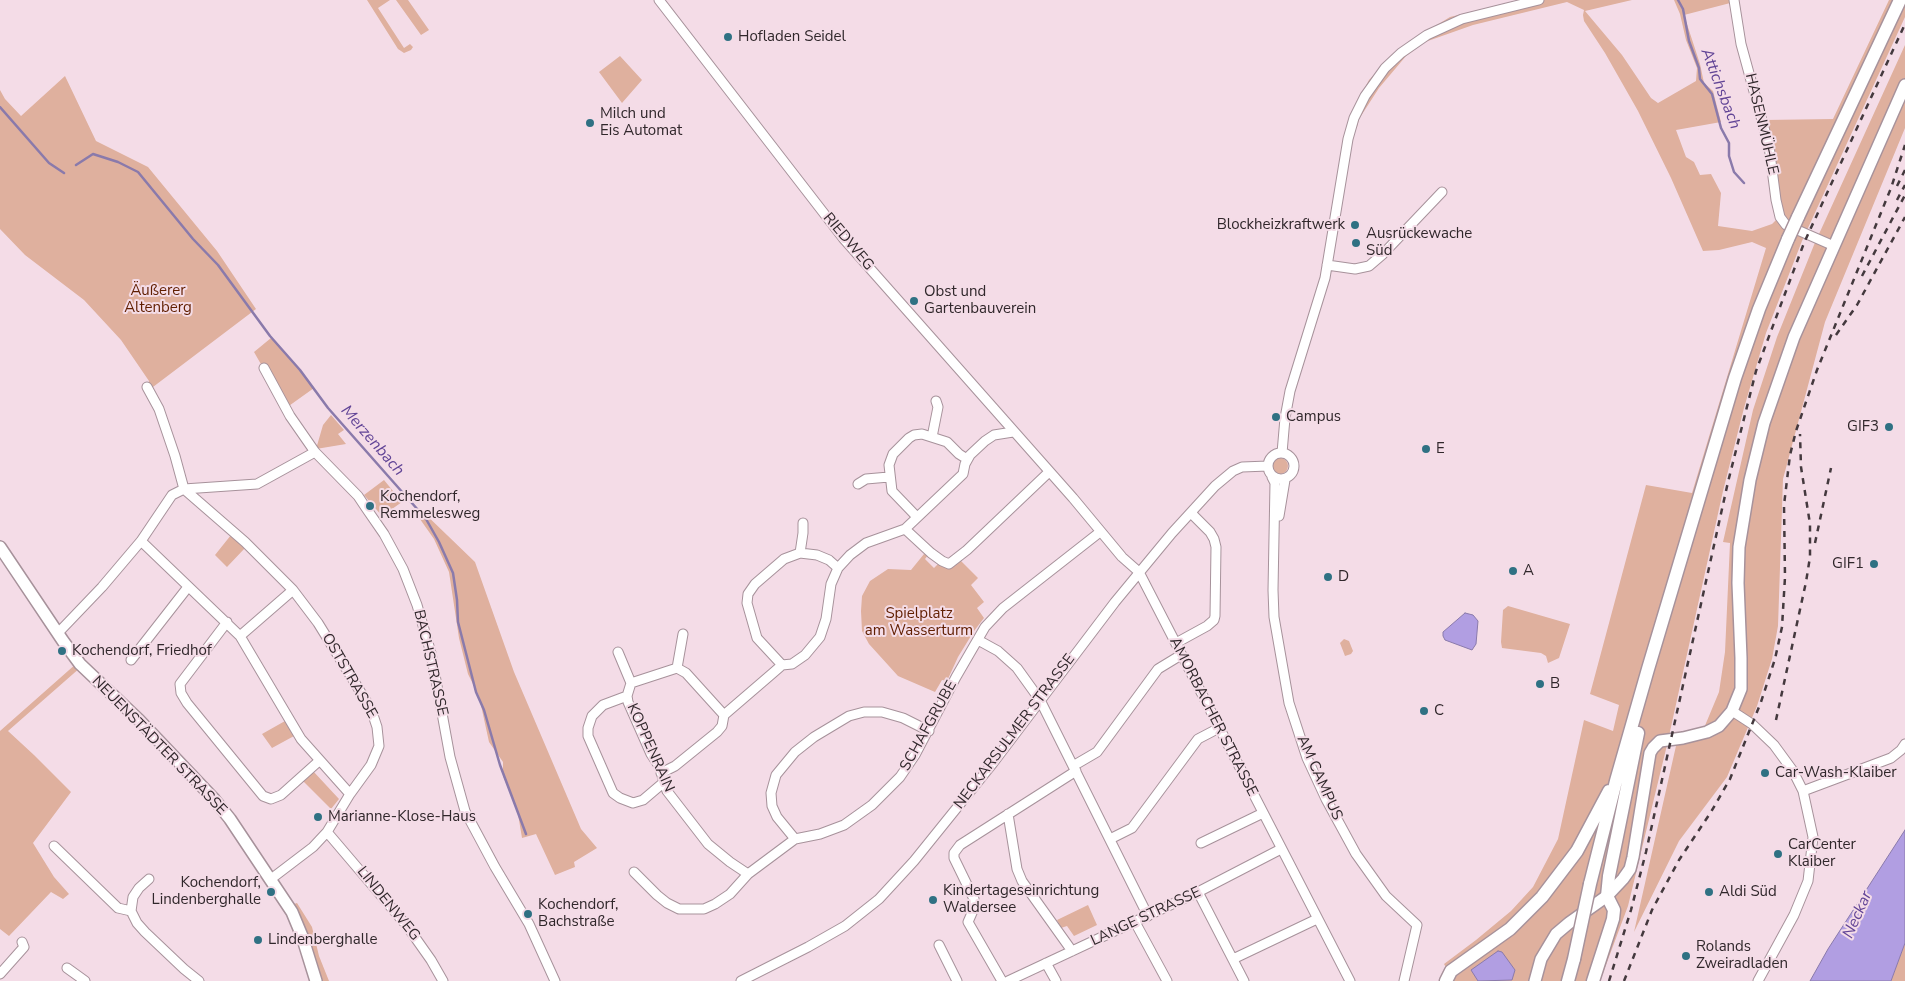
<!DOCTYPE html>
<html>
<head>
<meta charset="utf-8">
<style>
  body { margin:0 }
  canvas { display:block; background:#f4dce7 }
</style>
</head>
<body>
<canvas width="1905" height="981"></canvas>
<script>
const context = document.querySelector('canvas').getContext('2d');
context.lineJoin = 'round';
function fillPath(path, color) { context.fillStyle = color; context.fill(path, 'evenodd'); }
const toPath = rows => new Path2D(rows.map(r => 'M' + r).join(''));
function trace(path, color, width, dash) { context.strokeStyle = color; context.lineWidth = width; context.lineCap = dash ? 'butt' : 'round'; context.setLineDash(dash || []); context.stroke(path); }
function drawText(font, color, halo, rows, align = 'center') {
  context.font = font + ' "Nunito Sans",sans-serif'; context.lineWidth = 4; context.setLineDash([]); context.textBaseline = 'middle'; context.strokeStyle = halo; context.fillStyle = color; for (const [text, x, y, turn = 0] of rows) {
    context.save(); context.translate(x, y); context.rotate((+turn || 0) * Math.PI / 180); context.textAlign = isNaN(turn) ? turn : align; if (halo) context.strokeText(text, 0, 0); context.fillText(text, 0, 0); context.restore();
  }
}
fillPath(toPath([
  [367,0,390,0,378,8,404,48,410,44,413,47,411,50,404,53,398,49],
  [396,0,408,0,429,30,421,35],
  [1520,0,1632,0,1585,11,1622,55,1651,98,1658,103,1696,81,1697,68,1686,40,1680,14,1674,0,1737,0,1738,1,1684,15,1700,64,1704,83,1713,91,1721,122,1676,130,1686,157,1694,162,1700,175,1711,174,1721,193,1718,226,1752,231,1772,224,1778,218,1764,120,1833,119,1889,0,1905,0,1905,17,1802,241,1766,333,1744,408,1723,491,1667,745,1628,906,1600,981,1454,981,1444,964,1476,940,1511,911,1533,887,1558,839,1584,720,1613,731,1619,705,1590,694,1646,485,1692,493,1766,248,1752,242,1719,250,1703,251,1671,178,1638,111,1605,53,1584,21,1583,15,1584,10,1567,2,1473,25,1425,42,1406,56,1379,88,1359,119,1357,127,1348,135,1351,114,1369,80,1390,58,1409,42,1450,17],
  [1905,45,1905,128,1825,322,1783,479,1778,626,1772,659,1757,706,1727,777,1679,841,1634,932,1678,737,1704,728,1719,692,1725,652,1730,543,1723,542,1753,410,1777,337,1814,245],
  [620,56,642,80,622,103,599,72],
  [65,76,96,141,148,167,217,251,256,309,149,390,149,381,121,340,84,300,25,255,0,229,0,90,5,99,21,116],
  [271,338,300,370,314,388,286,408,254,352],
  [331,415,344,430,338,434,346,444,316,449,323,425],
  '1272 466a8 8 0 1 1 16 0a8 8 0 1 1-16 0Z',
  [384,480,402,502,382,516,364,495],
  [419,508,475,562,514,672,581,829,597,848,574,862,575,867,555,875,536,834,522,838,517,808,503,776,503,762,489,742,479,696,468,674,459,638,449,572,434,539,415,512],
  [231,535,245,548,227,567,215,555],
  [924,554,928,555,925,559,934,568,938,564,952,567,961,561,978,578,971,585,984,602,977,608,984,618,974,631,958,657,947,681,942,680,935,692,898,676,869,644,862,631,861,611,862,596,870,581,888,569,911,570],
  [1508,606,1570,624,1559,658,1548,663,1546,656,1541,653,1502,648,1501,642,1503,610],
  [1344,639,1349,641,1353,651,1351,654,1345,656,1340,643],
  [77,663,81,667,8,731,34,755,71,792,33,843,54,877,69,894,63,899,51,892,9,936,0,929,0,731],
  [285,721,294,736,272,748,262,734],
  [313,771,339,799,331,809,303,781],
  [297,903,312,927,319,956,329,981,321,981,299,913,294,904],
  [1088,905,1097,925,1074,936,1067,926,1061,928,1057,920],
  [1905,943,1905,981,1891,981]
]), '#dfb09e');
const water = toPath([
  [1465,613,1473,615,1478,621,1476,644,1472,650,1445,640,1443,636,1443,632,1465,613],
  [1905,830,1905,943,1891,981,1810,981,1828,949,1905,830],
  [1498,951,1502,952,1515,970,1512,980,1478,981,1471,970,1498,951]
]);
fillPath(water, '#b19ee2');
trace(water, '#8a7aab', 1);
trace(toPath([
  [1678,0,1683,9,1689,41,1699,68,1700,79,1712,94,1721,128,1729,143,1729,156,1734,172,1744,183],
  [0,107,49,163,64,173],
  [76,165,93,154,118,162,138,172,193,239,218,265,270,336,300,370,328,408,426,519,439,542,453,573,457,600,458,622,476,692,484,710,500,765,526,834]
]), '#8a7aab', 2.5);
const minor = toPath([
  [659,0,843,238,1073,498,1122,557,1139,572,1350,981],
  [1734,0,1741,44,1769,146,1776,200,1780,217,1786,225,1834,246],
  [1327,265,1355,269,1369,266,1383,254,1442,192],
  [264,368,290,416,315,452,358,496,366,508,384,534,403,569,417,605,431,653,450,757,465,811,495,867,529,924,555,981],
  [147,387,159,409,175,456,184,489,245,542,293,590,318,623,371,709,377,727,379,746,371,765,350,794,327,832,313,847,271,879],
  [932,437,938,407,936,401],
  '1268 466a13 13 0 1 1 26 0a13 13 0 1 1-26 0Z',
  [1282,453,1285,418,1290,391,1325,278,1348,139,1354,118,1365,96,1385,68,1401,53,1427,35,1462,19,1539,0],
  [1272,477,1275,483,1273,590,1274,617,1289,703,1307,758,1326,799,1356,854,1386,896,1417,925,1404,981],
  [858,484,866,479,889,477],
  [1279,516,1285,480],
  [917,517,892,491,889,465,893,454,909,438,914,435,922,434,947,442,959,454,967,459],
  [905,529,931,553,942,561,949,564,967,550,1049,472],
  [141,541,240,636,301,739,350,794],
  [800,553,803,533,803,523],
  [227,622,180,684,181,693,187,703,263,796,271,799,281,795,319,761],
  [58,633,102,587,141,541,172,495,184,489,257,484,315,452],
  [240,636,293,590],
  [978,640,998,651,1017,668,1040,700,1148,916],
  [1176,643,1207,626,1214,620,1215,616,1216,547,1214,539,1210,532,1191,513],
  [618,652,631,683,627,696,628,702,651,754,659,766,667,791,708,844,730,862,748,874],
  [131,660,188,587],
  [782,665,757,638,747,603,748,594,755,584,784,559,800,553,817,555,829,560,838,568],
  [677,668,683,634],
  [631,683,677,668,686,673,724,715],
  [627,696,603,705,592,716,588,728,588,736,613,793,620,798,633,803,643,800,663,783],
  [1732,711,1752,724,1774,745,1793,771,1803,791,1813,837,1808,881,1794,915,1758,981],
  [1073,766,1097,752,1158,669,1181,655],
  [661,773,675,766,717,732,722,726,724,715,774,672,782,665,792,664,805,655,820,637,826,619,831,584,838,568,850,555,866,543,905,529,963,474,965,464,970,455,985,441,994,435,1013,432],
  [1803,791,1891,758,1901,750,1905,744],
  [1008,814,1017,869,1022,881,1072,951],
  [327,832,407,926,431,960,443,981],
  [795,839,777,817,772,806,771,793,776,775,795,752,814,737,849,716,864,712,882,712,903,718,929,731],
  [1110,839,1132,828,1198,739,1219,728],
  [1201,843,1263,813],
  [54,846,118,908,131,911,137,923,145,932,184,969,199,981],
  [634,872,657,895,667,903,679,909,704,909,715,904,730,894,748,874,795,839,820,834,844,825,872,805,900,777,915,755,956,677,985,627,1003,608,1100,532],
  [1198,892,1244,981],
  [131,911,133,897,139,888,149,879],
  [1135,922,1167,981],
  [939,945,957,981],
  [1233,959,1317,919],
  [1046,963,1056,981],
  [67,968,85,981],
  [0,974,24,947,22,942],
  [741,981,808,947,845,926,879,899,914,861,993,763,1115,602,1172,533,1215,486,1233,471,1242,467,1268,466],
  [1002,981,968,922,975,906,974,899,954,858,954,853,960,845,1076,771],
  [1008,981,1198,892,1281,849]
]);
const major = toPath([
  [0,547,63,641,80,664,139,720,214,799,230,819,292,912,302,936,316,981],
  [1535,981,1541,959,1556,934,1569,923,1607,896,1623,879,1630,869,1633,857,1650,753,1653,748,1660,741,1683,738,1707,732,1719,726,1732,711,1741,689,1741,658,1738,583,1739,547,1750,480,1764,423,1794,337,1905,85]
]);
const highway = toPath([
  [1798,217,1900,0],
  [1590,884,1616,781,1648,669,1735,378,1759,309,1788,239],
  [1446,981,1451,971,1510,929,1542,897,1577,851,1609,791],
  [1568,981,1574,959],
  [1593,981,1613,919,1614,910,1607,896,1609,876,1638,733]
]);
trace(minor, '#a7929b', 11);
trace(major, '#a7929b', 14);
trace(highway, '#a7929b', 15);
trace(minor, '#fff', 9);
trace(major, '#fff', 11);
trace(highway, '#fff', 12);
trace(toPath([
  [1897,186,1905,170],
  [1897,200,1905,185],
  [1862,276,1905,195],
  [1836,335,1857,305,1905,217],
  [1815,543,1831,468],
  [1776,720,1806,582,1810,557,1810,524,1801,467,1800,434],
  [1609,981,1631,910,1646,852,1728,482,1756,371,1804,243,1905,24],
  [1624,981,1652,910,1679,860,1711,812,1730,779,1761,702,1775,659,1782,627,1785,577,1784,505,1790,455,1796,431,1817,370,1891,188,1905,145]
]), '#44393e', 2.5, [6, 6]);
const highwayBridge = toPath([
  [1788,239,1798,217],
  [1574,959,1590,884]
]);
trace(highwayBridge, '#a7929b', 15, []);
trace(highwayBridge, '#fff', 12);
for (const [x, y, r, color] of [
  [728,37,5,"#2f7183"],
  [590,123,5,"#2f7183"],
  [1355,225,5,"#2f7183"],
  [1356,243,5,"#2f7183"],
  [914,301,5,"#2f7183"],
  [1276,417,5,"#2f7183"],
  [1889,427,5,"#2f7183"],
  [1426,449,5,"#2f7183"],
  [370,506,5,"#2f7183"],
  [1874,564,5,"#2f7183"],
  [1513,571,5,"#2f7183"],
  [1328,577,5,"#2f7183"],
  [62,651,5,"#2f7183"],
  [1540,684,5,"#2f7183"],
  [1424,711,5,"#2f7183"],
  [1765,773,5,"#2f7183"],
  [318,817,5,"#2f7183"],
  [1778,854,5,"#2f7183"],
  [271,892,5,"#2f7183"],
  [1709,892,5,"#2f7183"],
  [933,900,5,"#2f7183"],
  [528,914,5,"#2f7183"],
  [258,940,5,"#2f7183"],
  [1686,956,5,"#2f7183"]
]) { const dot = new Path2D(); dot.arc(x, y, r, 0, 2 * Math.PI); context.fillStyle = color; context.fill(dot); trace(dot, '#f4dce7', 2); }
drawText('15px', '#30272b', '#f4dce7', [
  ["Hofladen Seidel",738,37],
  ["Milch und",600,114],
  ["Eis Automat",600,131],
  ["Blockheizkraftwerk",1345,225,"right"],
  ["Ausrückewache",1366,234],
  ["Süd",1366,251],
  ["Obst und",924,292],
  ["Gartenbauverein",924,309],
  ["Campus",1286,417],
  ["GIF3",1879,427,"right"],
  ["E",1436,449],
  ["Kochendorf,",380,497],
  ["Remmelesweg",380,514],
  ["GIF1",1864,564,"right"],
  ["A",1523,571],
  ["D",1338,577],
  ["Kochendorf, Friedhof",72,651],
  ["B",1550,684],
  ["C",1434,711],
  ["Car-Wash-Klaiber",1775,773],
  ["Marianne-Klose-Haus",328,817],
  ["CarCenter",1788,845],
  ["Klaiber",1788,862],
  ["Kochendorf,",261,883,"right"],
  ["Lindenberghalle",261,900,"right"],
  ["Kindertageseinrichtung",943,891],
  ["Waldersee",943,908],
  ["Aldi Süd",1719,892],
  ["Kochendorf,",538,905],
  ["Bachstraße",538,922],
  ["Lindenberghalle",268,940],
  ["Rolands",1696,947],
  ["Zweiradladen",1696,964]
], 'left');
drawText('15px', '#30272b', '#f4dce7', [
  ["HASENMÜHLE",1761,124,77],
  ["RIEDWEG",848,242,50],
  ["BACHSTRASSE",430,663,77],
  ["OSTSTRASSE",349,676,60],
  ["AMORBACHER STRASSE",1213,717,63],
  ["SCHAFGRUBE",929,726,-61],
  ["NECKARSULMER STRASSE",1015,732,-53],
  ["NEUENSTÄDTER STRASSE",159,746,46],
  ["KOPPENRAIN",650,748,66],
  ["AM CAMPUS",1319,778,66],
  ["LINDENWEG",388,904,51],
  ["LANGE STRASSE",1146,917,-25]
]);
drawText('15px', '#601e00', '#f4dce7', [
  ["Äußerer",158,291],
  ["Altenberg",158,308],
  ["Spielplatz",919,614],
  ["am Wasserturm",919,631]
]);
drawText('italic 16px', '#614496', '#f4dce7', [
  ["Attichsbach",1720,89,69],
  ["Merzenbach",372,441,49],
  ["Neckar",1858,915,-66]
]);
</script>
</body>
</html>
